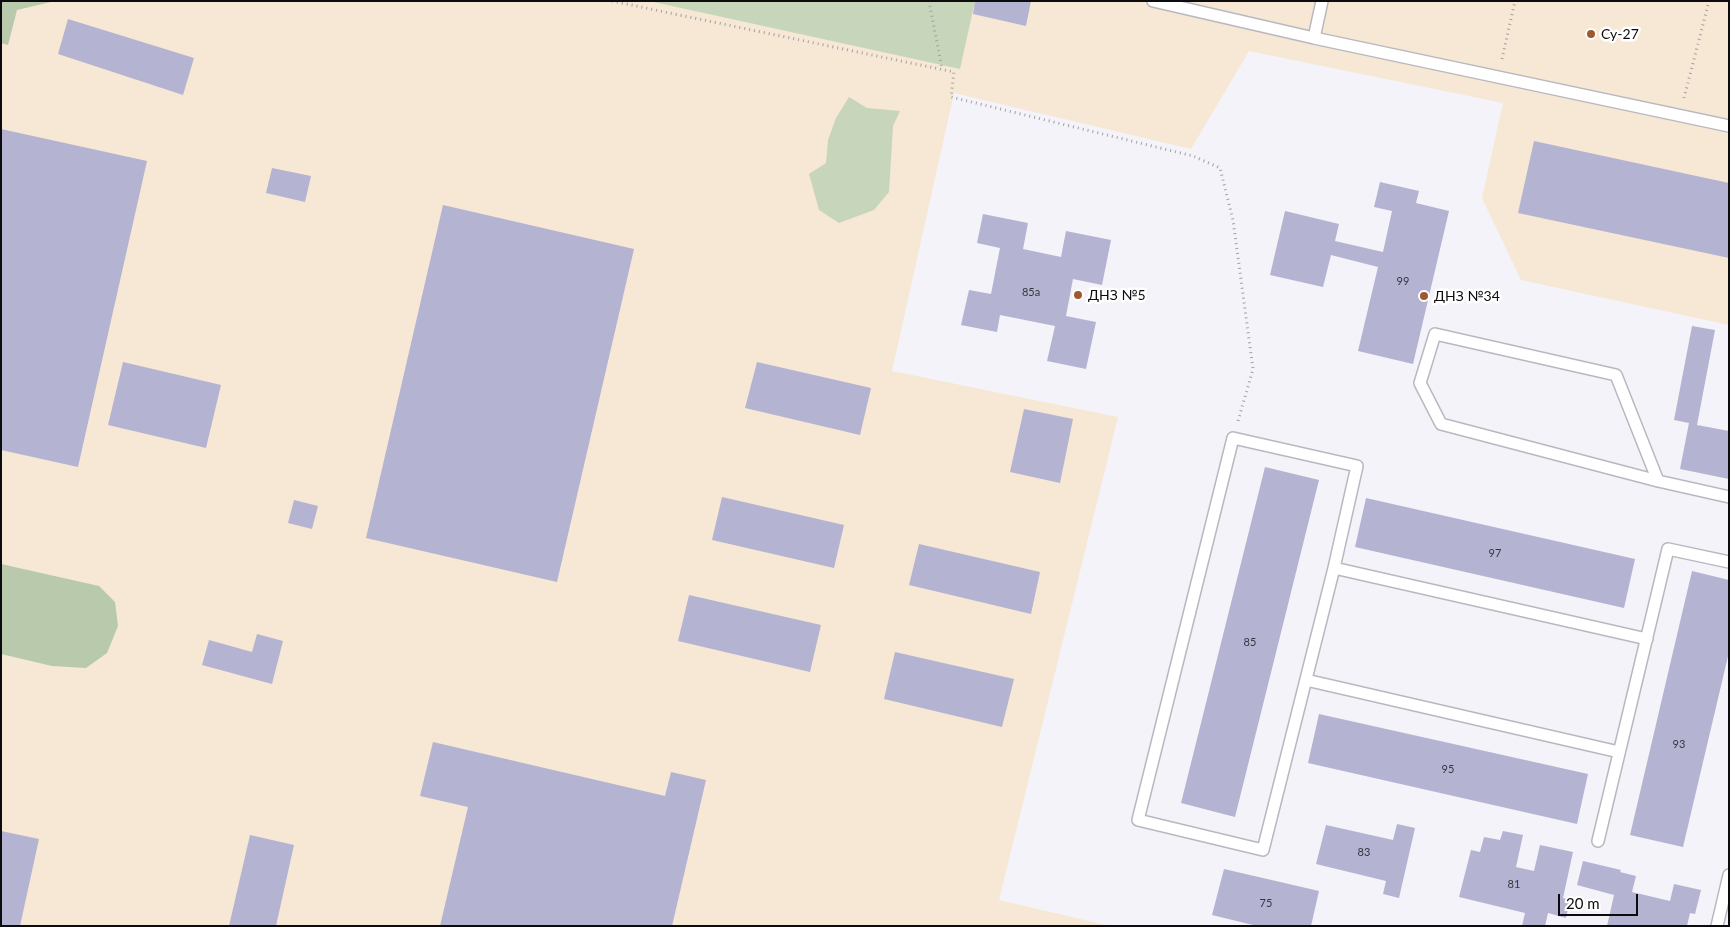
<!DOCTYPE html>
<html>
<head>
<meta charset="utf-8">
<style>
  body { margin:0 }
  #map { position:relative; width:1730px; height:927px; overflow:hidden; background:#f3f3f9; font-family:Lato,sans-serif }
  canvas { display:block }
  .frame { position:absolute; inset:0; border:2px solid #0c0c0e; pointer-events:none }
  .scale { position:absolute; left:1558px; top:894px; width:80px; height:22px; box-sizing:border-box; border:2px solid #0c0c0e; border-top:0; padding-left:6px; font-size:15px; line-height:18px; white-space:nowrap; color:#0c0c0e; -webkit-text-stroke:4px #fff; paint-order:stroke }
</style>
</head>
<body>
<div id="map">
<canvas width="1730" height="927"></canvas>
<div class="frame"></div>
<div class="scale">20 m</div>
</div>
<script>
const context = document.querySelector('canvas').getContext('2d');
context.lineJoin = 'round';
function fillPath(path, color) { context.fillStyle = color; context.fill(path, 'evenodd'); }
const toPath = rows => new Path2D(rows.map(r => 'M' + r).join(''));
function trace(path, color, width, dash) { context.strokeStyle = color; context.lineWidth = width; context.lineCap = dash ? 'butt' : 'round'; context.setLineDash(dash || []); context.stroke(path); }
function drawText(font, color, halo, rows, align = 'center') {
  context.font = font + ' Lato,sans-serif'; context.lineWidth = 5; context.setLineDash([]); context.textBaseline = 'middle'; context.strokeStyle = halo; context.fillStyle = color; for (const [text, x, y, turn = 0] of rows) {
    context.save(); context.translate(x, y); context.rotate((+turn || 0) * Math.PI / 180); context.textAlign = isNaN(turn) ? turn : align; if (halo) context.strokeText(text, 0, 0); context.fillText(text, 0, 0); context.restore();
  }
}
fillPath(toPath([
  [1,1,1729,1,1729,325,1521,280,1482,198,1503,103,1249,51,1191,149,954,93,892,371,1118,417,999,900,1110,926,1,926]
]), '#f6e8d4');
fillPath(toPath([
  [649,1,975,1,960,69],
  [849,97,867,108,900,111,893,126,889,192,874,210,839,223,819,210,809,174,826,163,828,140,836,118]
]), '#c7d6ba');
fillPath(toPath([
  [1,1,55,1,17,10,8,45,1,43],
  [1,564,99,586,115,602,118,626,107,653,86,668,52,666,1,654]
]), '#b9c9ab');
fillPath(toPath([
  [975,1,1031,1,1026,26,973,14],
  [68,19,194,58,183,95,58,54],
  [1,129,147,161,78,467,1,450],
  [1534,141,1729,183,1729,258,1518,213],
  [272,168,311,176,305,202,266,193],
  [1380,182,1419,191,1416,203,1449,211,1413,364,1358,351,1378,267,1331,255,1323,287,1270,275,1285,211,1339,224,1335,241,1383,252,1392,211,1374,207],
  [443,205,634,249,557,582,366,538],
  [983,214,1028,223,1023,249,1061,257,1066,231,1111,240,1102,285,1073,279,1066,316,1096,322,1086,369,1047,361,1055,326,1000,315,997,332,961,325,969,290,991,294,1000,248,977,243],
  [1692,326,1715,330,1697,425,1729,431,1729,479,1680,469,1689,423,1674,420],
  [123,362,221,385,206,448,108,425],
  [757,362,871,388,860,435,745,408],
  [1024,409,1073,419,1060,483,1010,472],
  [1265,467,1319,480,1235,817,1181,803],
  [722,497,844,525,834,568,712,540],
  [1366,498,1635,559,1624,608,1355,547],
  [294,500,318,506,312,529,288,523],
  [919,544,1040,572,1031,614,909,585],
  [1692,571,1729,580,1729,652,1683,847,1630,835],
  [689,595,821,625,810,672,678,641],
  [257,634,283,641,272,684,202,665,209,640,252,652],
  [895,652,1014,679,1002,727,884,699],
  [1319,714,1588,774,1577,824,1308,763],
  [433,742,665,796,671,772,706,780,672,926,440,926,468,807,420,796],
  [1397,824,1415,828,1399,898,1383,894,1386,881,1316,864,1326,825,1393,840],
  [1,831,39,839,20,926,1,926],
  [1503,831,1523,835,1516,867,1534,871,1540,845,1573,852,1563,898,1570,900,1566,918,1548,913,1545,926,1522,926,1525,913,1459,897,1471,850,1480,852,1484,837,1500,840],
  [250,835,294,845,276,926,229,926],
  [1583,861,1621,870,1620,872,1636,876,1632,892,1670,901,1674,884,1701,890,1695,914,1690,913,1687,926,1607,926,1614,895,1577,885],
  [1224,869,1319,891,1311,926,1257,926,1212,915]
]), '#b5b3d2');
const lane = toPath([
  [1153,1,1314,38],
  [1322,1,1314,38,1729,126],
  [1658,481,1616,375,1435,334,1420,383,1441,424,1658,481,1729,497],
  [1334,568,1263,850,1138,820,1233,438,1357,466,1334,568,1647,639],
  [1306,680,1619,752],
  [1598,841,1668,549,1729,562],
  [1717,926,1729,875]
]);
trace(lane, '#b8b8be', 14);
trace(toPath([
  [612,1,954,72,951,97,1193,156,1220,168,1233,220,1253,369,1238,421],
  [929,1,942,69],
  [1502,59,1515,1],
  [1684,98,1709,1]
]), '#a1a1a5', 3, [1, 4]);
trace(lane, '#fff', 11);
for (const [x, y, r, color] of [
  [1591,34,5,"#9f592e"],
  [1078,295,5,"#9f592e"],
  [1424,296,5,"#9f592e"]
]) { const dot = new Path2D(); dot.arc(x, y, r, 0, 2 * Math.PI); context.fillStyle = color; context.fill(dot); trace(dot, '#fff', 2); }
drawText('11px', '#36363f', null, [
  ["99",1403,281],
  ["85а",1031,292],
  ["97",1495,553],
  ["85",1250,642],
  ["93",1679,744],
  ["95",1448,769],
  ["83",1364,852],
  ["81",1514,884],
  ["75",1266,903]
]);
drawText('14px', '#0c0c0e', '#fff', [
  ["Су-27",1601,34],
  ["ДНЗ №5",1088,295],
  ["ДНЗ №34",1434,296]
], 'left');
</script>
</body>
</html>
